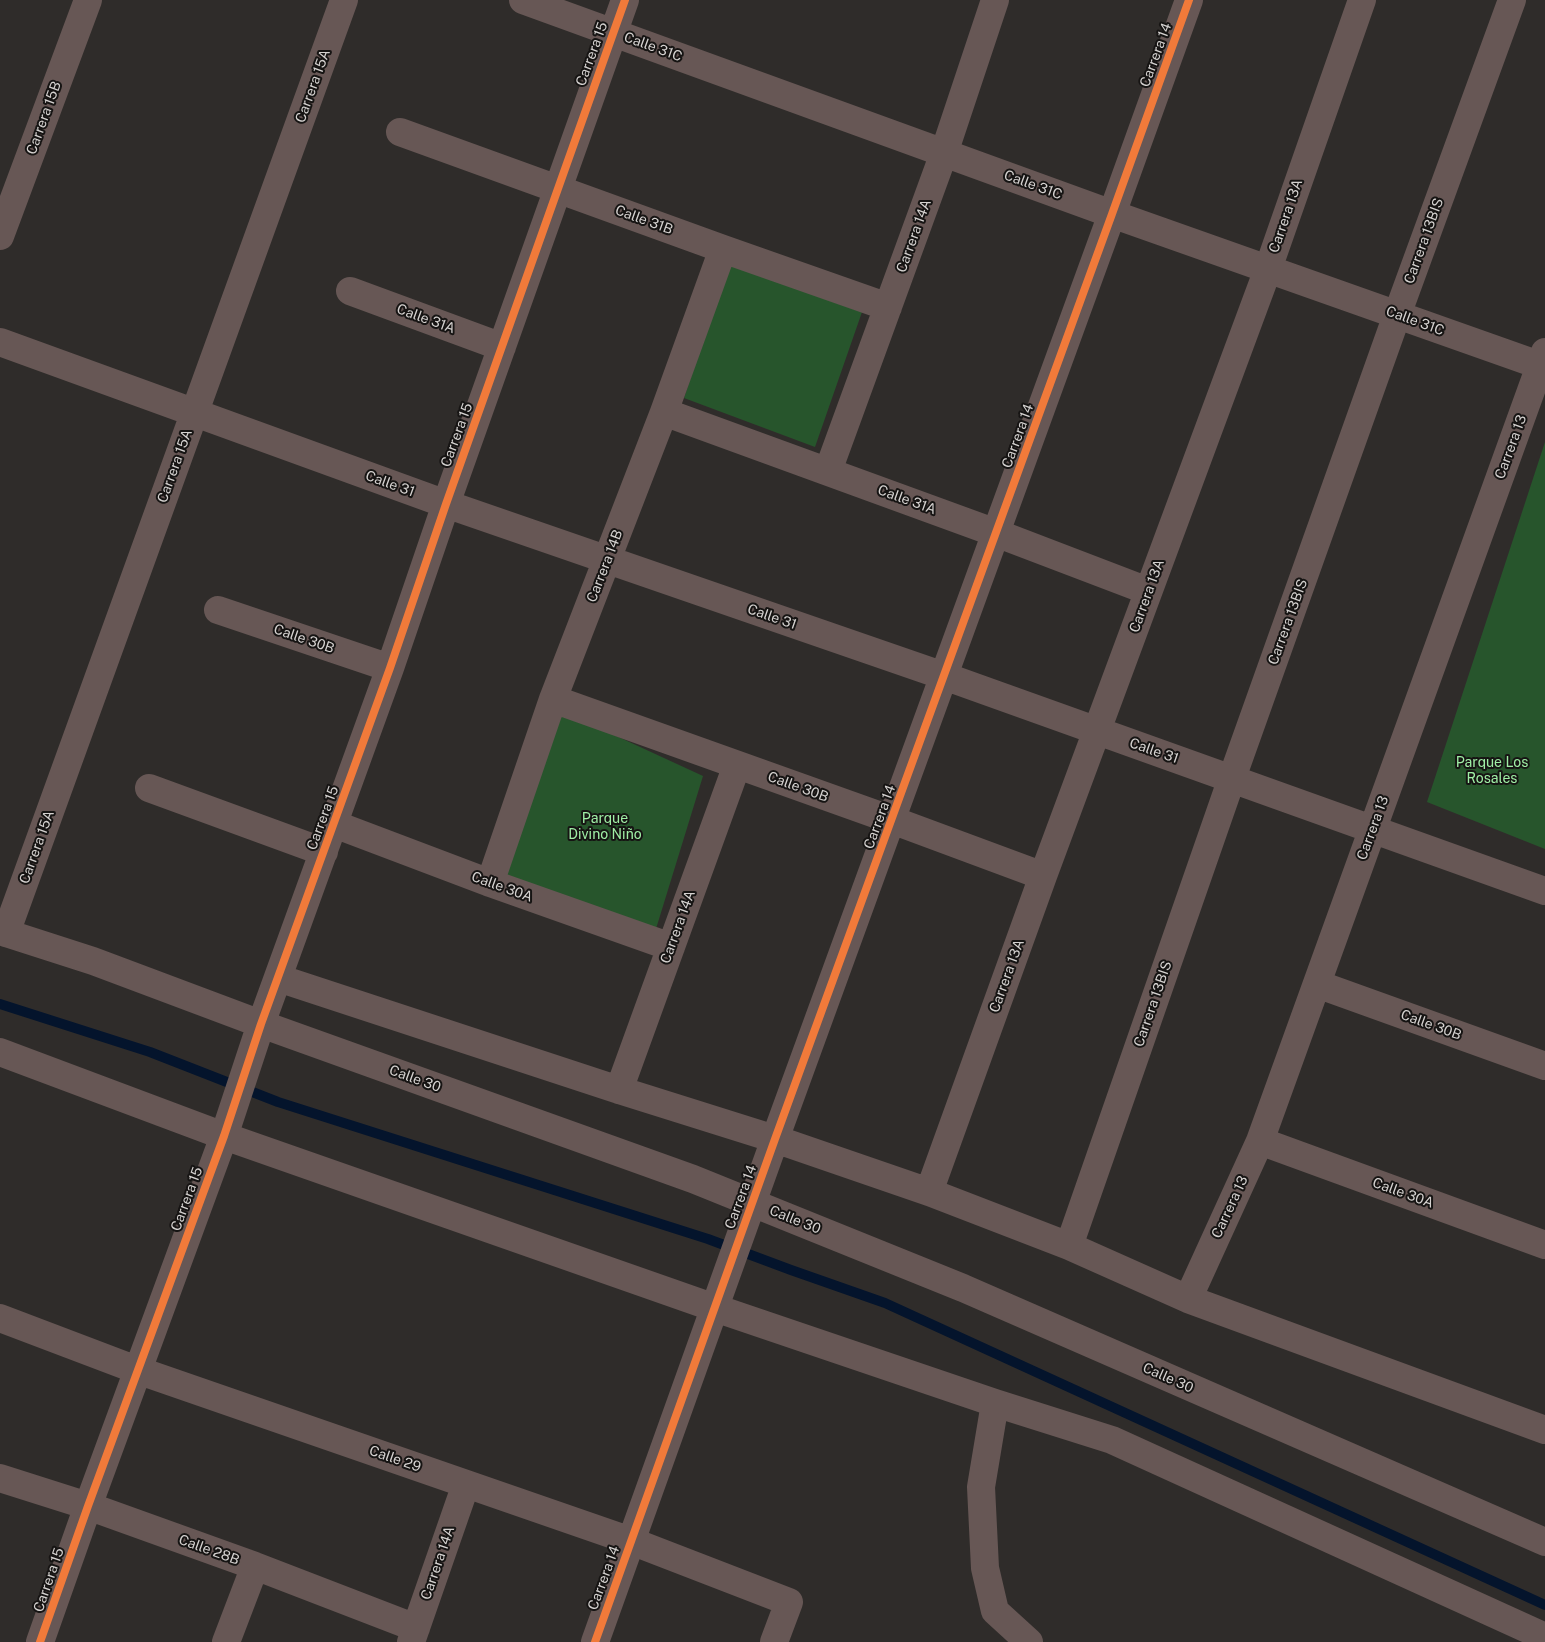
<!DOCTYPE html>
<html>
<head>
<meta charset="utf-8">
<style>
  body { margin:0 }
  canvas { display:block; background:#2f2c2a }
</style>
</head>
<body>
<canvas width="1545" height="1642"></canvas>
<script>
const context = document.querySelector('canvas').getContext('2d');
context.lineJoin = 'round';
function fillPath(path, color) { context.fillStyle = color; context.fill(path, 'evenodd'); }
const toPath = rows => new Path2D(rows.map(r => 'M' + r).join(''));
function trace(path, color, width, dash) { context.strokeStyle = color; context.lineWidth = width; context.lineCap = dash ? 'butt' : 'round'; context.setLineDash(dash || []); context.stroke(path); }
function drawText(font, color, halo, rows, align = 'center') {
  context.font = font + ' "Public Sans",sans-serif'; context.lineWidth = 4; context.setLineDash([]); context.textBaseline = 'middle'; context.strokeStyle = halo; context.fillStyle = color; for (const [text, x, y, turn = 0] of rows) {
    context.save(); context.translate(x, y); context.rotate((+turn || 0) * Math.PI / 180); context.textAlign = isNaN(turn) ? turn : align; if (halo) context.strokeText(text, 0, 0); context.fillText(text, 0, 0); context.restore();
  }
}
fillPath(toPath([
  [729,265,862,312,815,447,684,398],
  [1545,442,1545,849,1427,802],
  [562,711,703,776,655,932,505,876]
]), '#27552c');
trace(toPath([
  [0,1004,150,1052,278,1102,708,1239,791,1270,885,1303,1545,1605]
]), '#04142c', 10);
trace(toPath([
  [523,0,1112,214,1545,367],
  [400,132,723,249,888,307],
  [0,236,88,0],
  [350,291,502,347],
  [0,342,446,504,944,676,1545,891],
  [664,412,996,533,1148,591],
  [828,471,944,153,995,0],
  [218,610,390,668],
  [553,699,892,820,1043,876],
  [149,788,324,852],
  [334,824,490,883,671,947],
  [490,883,553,699,664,412,723,249],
  [0,931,93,961,261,1024,693,1179,963,1288,1545,1542],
  [6,933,344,0],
  [278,978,619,1090,775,1139,929,1192,1069,1246,1188,1299,1545,1430],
  [1317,984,1545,1066],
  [0,1052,224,1136,715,1308,995,1403,1112,1440,1545,1637],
  [619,1090,737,765],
  [1260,1141,1545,1245],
  [929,1192,1043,876,1268,269,1362,0],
  [1069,1246,1232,778,1397,315,1512,0],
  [1188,1299,1260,1141,1545,352],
  [0,1318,137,1370,631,1541,789,1602,774,1642],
  [995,1403,981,1487,985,1568,995,1611,1029,1642],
  [0,1478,88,1506,255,1566,416,1628],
  [40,1642,88,1506,224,1136,261,1024,390,668,446,504,625,0],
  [226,1642,255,1566],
  [411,1642,466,1484],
  [595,1642,775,1139,1112,214,1189,0]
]), '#675755', 28);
trace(toPath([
  [40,1642,88,1506,224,1136,261,1024,390,668,446,504,625,0],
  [595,1642,775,1139,1112,214,1189,0]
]), '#f17a3a', 8);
drawText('14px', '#d5d2d0', '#161413', [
  ["Calle 31C",653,47,20],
  ["Carrera 15",592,54,-70],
  ["Carrera 14",1156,55,-70],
  ["Carrera 15A",313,86,-70],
  ["Carrera 15B",44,118,-70],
  ["Calle 31C",1033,185,20],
  ["Carrera 13A",1286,216,-71],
  ["Calle 31B",644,220,20],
  ["Carrera 14A",914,236,-70],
  ["Carrera 13BIS",1424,241,-70],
  ["Calle 31A",426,319,20],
  ["Calle 31C",1415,321,20],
  ["Carrera 15",457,435,-70],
  ["Carrera 14",1018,436,-70],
  ["Carrera 13",1511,447,-70],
  ["Carrera 15A",175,466,-70],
  ["Calle 31",390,484,20],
  ["Calle 31A",907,500,20],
  ["Carrera 14B",605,566,-69],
  ["Carrera 13A",1147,596,-70],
  ["Calle 31",772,617,19],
  ["Carrera 13BIS",1288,622,-70],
  ["Calle 30B",304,639,19],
  ["Calle 31",1154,751,19],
  ["Calle 30B",798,787,20],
  ["Carrera 14",880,817,-70],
  ["Carrera 15",323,818,-70],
  ["Carrera 13",1373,828,-70],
  ["Carrera 15A",37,847,-70],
  ["Calle 30A",502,887,20],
  ["Carrera 14A",678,927,-70],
  ["Carrera 13A",1007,976,-70],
  ["Carrera 13BIS",1153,1004,-71],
  ["Calle 30B",1431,1025,20],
  ["Calle 30",415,1079,20],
  ["Calle 30A",1403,1193,20],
  ["Carrera 14",741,1197,-70],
  ["Carrera 15",187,1199,-70],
  ["Carrera 13",1230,1207,-65],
  ["Calle 30",795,1220,22],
  ["Calle 30",1168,1378,24],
  ["Calle 29",395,1459,19],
  ["Calle 28B",209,1550,20],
  ["Carrera 14A",438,1563,-71],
  ["Carrera 14",604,1578,-70],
  ["Carrera 15",49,1580,-71]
]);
drawText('14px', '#9fefa5', '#161413', [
  ["Parque Los",1492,763],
  ["Rosales",1492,779],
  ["Parque",605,819],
  ["Divino Niño",605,835]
]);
</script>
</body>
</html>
